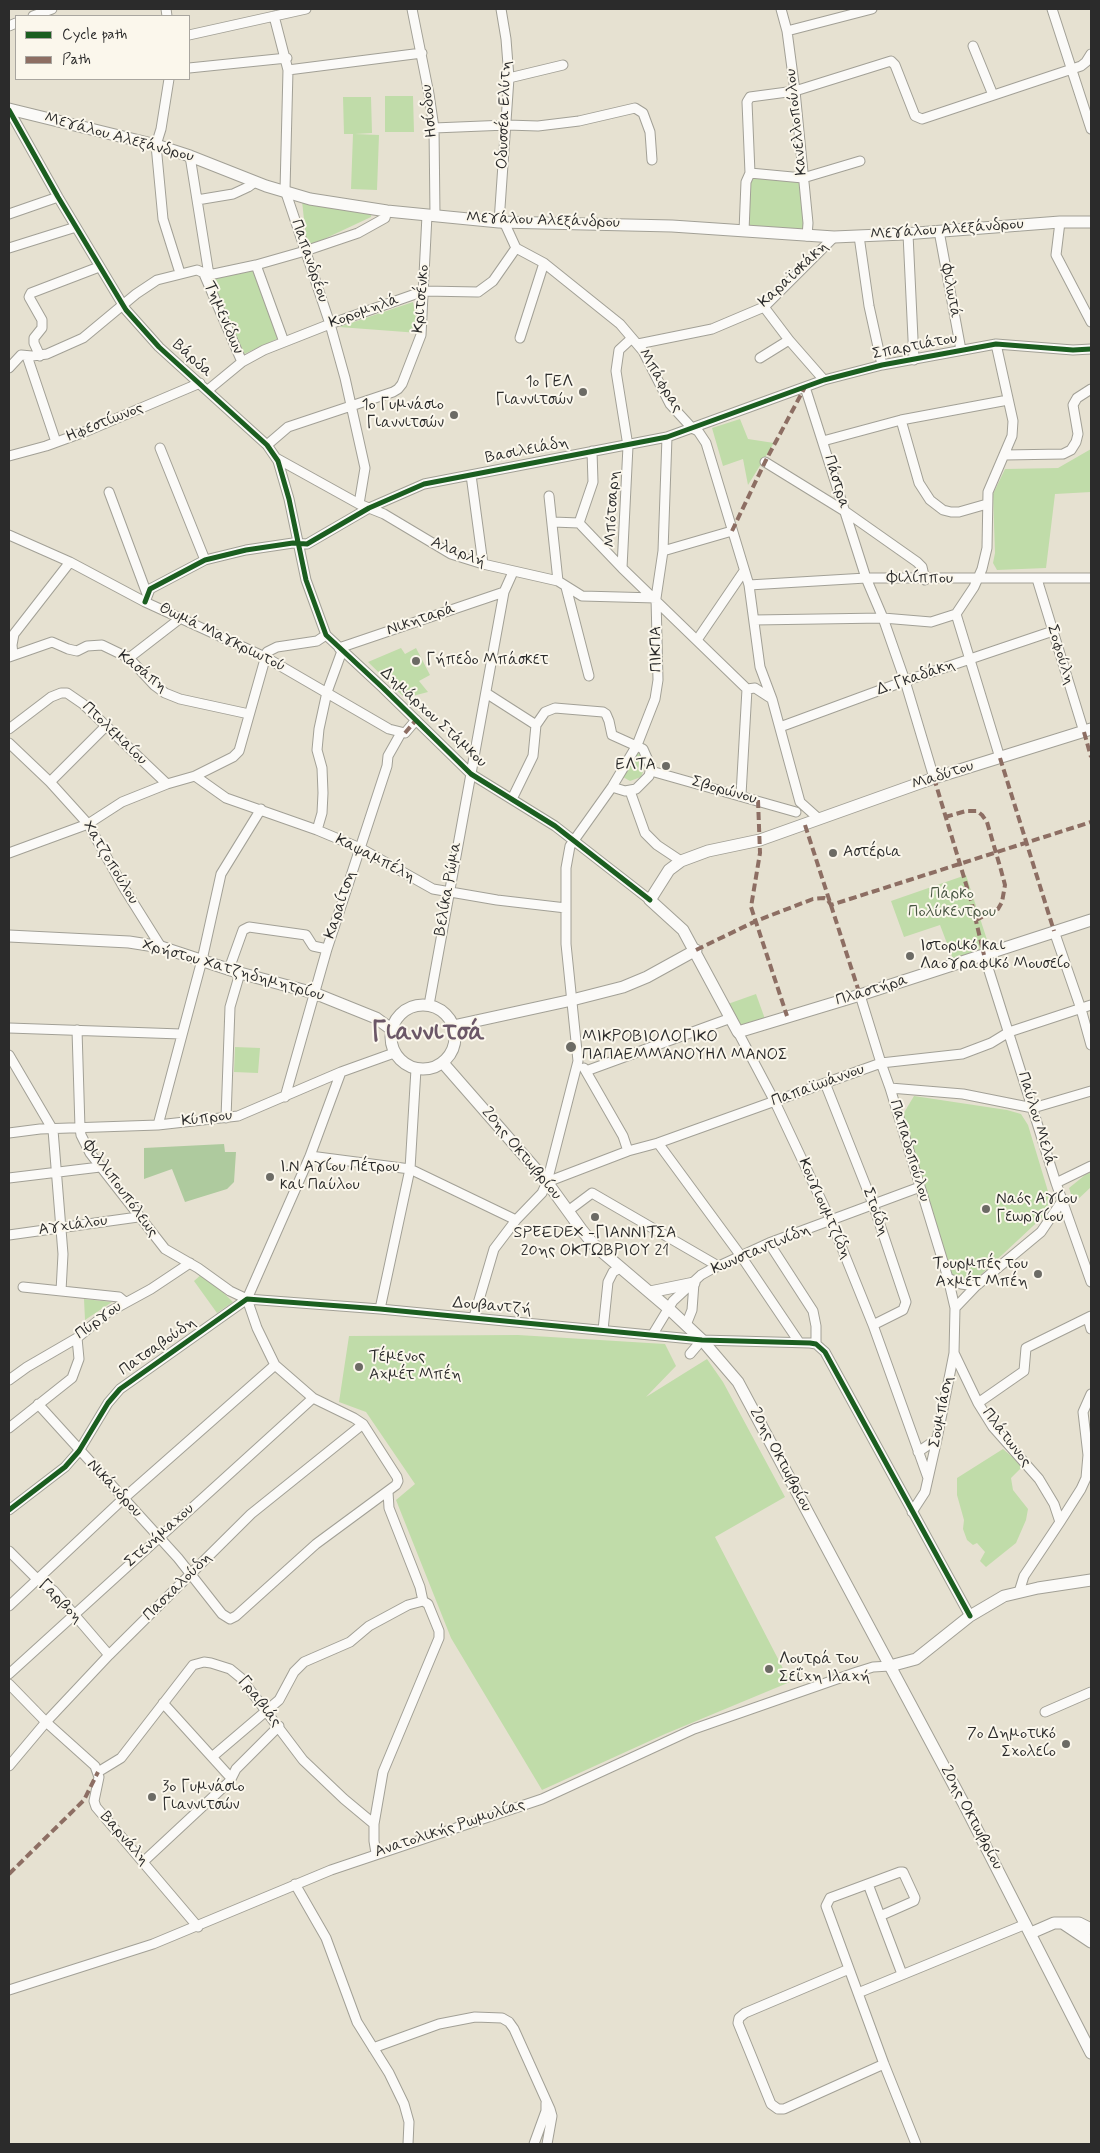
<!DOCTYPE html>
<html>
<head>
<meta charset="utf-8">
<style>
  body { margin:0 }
  #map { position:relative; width:1100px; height:2153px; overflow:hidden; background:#e6e1d1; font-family:Mynerve,sans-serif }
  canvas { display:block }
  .frame { position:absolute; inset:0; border:10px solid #2b2b2b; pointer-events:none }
  .legend { position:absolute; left:15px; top:15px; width:175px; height:65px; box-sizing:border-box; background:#fbf7ec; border:1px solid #a8a59f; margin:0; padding:6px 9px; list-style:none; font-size:15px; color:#2b2b2b }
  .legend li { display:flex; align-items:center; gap:10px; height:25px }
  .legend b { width:25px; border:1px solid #a8a59f }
</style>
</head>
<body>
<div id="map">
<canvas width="1100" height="2153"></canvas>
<div class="frame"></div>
<ul class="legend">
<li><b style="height:6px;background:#1b5e20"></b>Cycle path</li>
<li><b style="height:6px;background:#8d6e63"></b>Path</li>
</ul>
</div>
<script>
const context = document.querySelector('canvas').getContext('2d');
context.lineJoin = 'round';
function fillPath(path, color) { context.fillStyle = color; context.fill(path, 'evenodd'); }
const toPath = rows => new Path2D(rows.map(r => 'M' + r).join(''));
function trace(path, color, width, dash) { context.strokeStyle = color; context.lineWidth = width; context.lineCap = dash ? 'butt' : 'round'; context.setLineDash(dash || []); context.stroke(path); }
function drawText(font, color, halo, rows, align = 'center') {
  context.font = font + ' Mynerve,sans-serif'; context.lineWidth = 4; context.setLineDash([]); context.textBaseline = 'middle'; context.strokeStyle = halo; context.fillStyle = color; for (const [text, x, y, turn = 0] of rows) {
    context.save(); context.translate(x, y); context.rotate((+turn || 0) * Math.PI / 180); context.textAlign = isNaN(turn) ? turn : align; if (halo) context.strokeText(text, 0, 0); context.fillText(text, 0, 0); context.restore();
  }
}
fillPath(toPath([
  [385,96,413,96,414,132,385,132],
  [343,97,371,97,372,133,355,134,379,135,377,190,351,189,353,134,344,134],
  [750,173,803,178,807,236,744,231],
  [302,201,372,208,371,217,307,247],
  [254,269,279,338,242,355,211,280],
  [413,302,419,333,339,327],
  [740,419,748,439,774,443,748,485,743,459,723,466,712,428],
  [1091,449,1091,492,1055,494,1046,568,997,570,993,563,995,553,993,494,1005,469,1058,468],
  [401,648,405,654,416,648,430,675,419,681,428,692,405,698,368,662],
  [637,752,642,756,644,769,641,777,630,781,623,777],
  [966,875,989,946,953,959,940,925,904,937,891,901],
  [756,994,765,1019,735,1029,725,1005],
  [235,1047,260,1048,258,1073,234,1072],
  [914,1096,1007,1110,1021,1114,1028,1125,1050,1198,1047,1213,973,1282,949,1274,902,1116],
  [1091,1172,1091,1187,1074,1203,1069,1188,1085,1175],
  [203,1273,233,1302,217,1313,194,1281],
  [84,1299,112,1302,85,1320],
  [518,1335,665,1344,676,1366,646,1397,707,1359,723,1382,785,1497,715,1537,790,1682,665,1734,542,1790,451,1638,396,1500,415,1484,366,1412,339,1402,349,1336],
  [1003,1449,1023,1466,1011,1478,1013,1490,1028,1509,1026,1520,1016,1543,986,1567,980,1561,985,1552,977,1543,973,1545,967,1540,963,1529,964,1520,957,1495,957,1478]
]), '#c0dca9');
fillPath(toPath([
  [224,1144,225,1152,236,1152,234,1182,227,1189,185,1202,172,1169,144,1179,144,1148]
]), '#aeca9e');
const minor = toPath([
  [166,9,167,16],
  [412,9,429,94,434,128,435,215],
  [501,9,506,39,509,78,499,222,505,224,516,248,544,263,620,324,643,351,670,404,692,428,698,431,706,443,749,585,760,667,772,699,800,802],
  [781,9,787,31,795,91,808,223,807,236],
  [1052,9,1091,129],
  [33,16,52,9],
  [274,16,288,70,285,190,330,324,345,378,365,468,359,504],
  [9,26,16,23],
  [787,31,872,9],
  [189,35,306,9],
  [973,46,993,95],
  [189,68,287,58],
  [288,70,422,53],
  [509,78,563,65],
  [169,79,161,129,156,145,163,219,180,273],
  [9,110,58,197,126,310,159,347,267,445,278,461,289,499,306,580,326,635,383,688,471,774,555,826,650,900],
  [434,128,507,125,538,126,579,121,635,108,643,113,650,132,652,160],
  [190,156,209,275],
  [750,173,803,178,860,161],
  [197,200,233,194,248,187,255,182],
  [9,214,58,197],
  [1060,222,1056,255,1091,322],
  [744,231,746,182,750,173,747,102,750,97,795,91,891,61,895,65,915,116,922,119,1081,66,1086,62,1091,54],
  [939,231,961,350],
  [908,234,914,360],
  [859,236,869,306,882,365],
  [9,248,76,227],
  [256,265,284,342],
  [204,274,242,362],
  [764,307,789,340,824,380],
  [520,338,544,263],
  [638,344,712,329,764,307,834,237],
  [27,356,56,442],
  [40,356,34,343,34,338,42,328,42,320,29,297,31,293,99,267],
  [760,358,789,340],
  [9,368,21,355,32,356,47,354,83,338,136,294,157,280,197,270,209,275,256,265,305,251,358,233,385,218,387,211],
  [805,387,866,578,883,618,905,681,934,778],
  [208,390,242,362,264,350,330,324,424,291,478,292,493,281,516,248],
  [901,420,919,483,930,500,943,510,951,512,959,512,987,504],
  [823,441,901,420,1008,400],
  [267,445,288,427,393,392,398,389,402,384,421,335,427,215],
  [160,448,205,560],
  [1005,455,1063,454,1071,450,1076,442,1078,434,1073,405,1077,398,1091,389],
  [9,456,46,446,87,431,200,383],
  [276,458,359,504,384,514,451,554,483,564,558,581,582,596,656,598],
  [765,462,846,512,917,562,922,567,925,580],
  [471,475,483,564],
  [109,492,147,594],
  [549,496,558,581],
  [553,522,579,523,622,568,747,689,755,688,772,699],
  [579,523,593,482,592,451],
  [9,535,70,562,145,602,265,657,389,729,405,733,416,720],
  [663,551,732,531],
  [622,568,628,446,616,371,619,350,632,338],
  [1037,579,1084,732],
  [749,585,866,578,1091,578],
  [566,587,589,676],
  [145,602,150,589,205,560,246,550,293,543,307,544,369,508,424,484,667,437,824,380,882,365,996,344,1073,350,1091,349],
  [956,614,974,587,982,569,987,548,988,492,1012,436,1013,421,996,344],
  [956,614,1000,758],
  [754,620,883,618,931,622,956,614],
  [697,640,744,571],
  [13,655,12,645,14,634,70,562],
  [9,657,52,642,68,649,77,651,87,646,102,645,129,658,154,685,165,693,180,699,249,714],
  [129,658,182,617],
  [486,693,536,725,545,712,555,708,603,712,606,714,609,721,612,735,643,749,651,767,649,776,636,789,625,791,612,787],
  [780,727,905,681,1053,631],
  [9,729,51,697,61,693,67,693,83,704,167,784],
  [9,743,50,782,88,824,124,888,161,947],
  [651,771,796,812],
  [195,776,226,798,317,830,360,848,433,889,497,900,566,908],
  [50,782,106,726],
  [630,791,645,833,657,845,681,861],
  [741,795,747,689],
  [512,799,533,756,536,725],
  [800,802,819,819],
  [317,830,322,813,323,793,322,768,317,750,319,729,327,692,342,651,339,648,504,592],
  [9,853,88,824,122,802,167,784,195,776,233,757,239,751,267,652,277,647,317,641,326,635],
  [1054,931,1081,1009,1091,1045],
  [984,955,1056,1183,1091,1282],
  [229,969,243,930,249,927,306,935,313,946,327,949],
  [860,995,881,1063,890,1088,948,1278,955,1308,954,1353,937,1439,925,1492,912,1512],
  [429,1005,504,592,513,572],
  [9,1028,181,1034],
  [77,1030,80,1128,81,1135,90,1153,165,1249,198,1268,230,1291,247,1299],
  [738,1032,775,1102,831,1221,873,1325,928,1478],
  [9,1055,53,1130,63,1254,61,1291],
  [584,1068,623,1136,628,1151],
  [586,1071,731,1018],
  [825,1083,873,1204,906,1302,903,1310,873,1325],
  [890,1088,963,1094,1033,1108,1091,1091],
  [285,1097,327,949,387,766,388,756,401,733],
  [226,1118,230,1007,240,973],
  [158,1125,202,960,221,874,261,809],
  [9,1133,40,1129,158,1125,238,1116,341,1072,394,1053],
  [658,1143,741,1256,799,1342],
  [310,1156,410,1169,516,1220],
  [9,1178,100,1167],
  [547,1182,628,1151,658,1143,881,1063,962,1054,991,1043,1009,1032,1091,1005],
  [1056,1183,1091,1166],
  [568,1211,592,1193,718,1266],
  [9,1235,138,1217],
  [769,1243,813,1311,816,1326,816,1344],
  [948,1278,961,1284,976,1286],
  [23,1287,119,1297,125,1302],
  [955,1308,976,1286,1041,1232,1062,1201],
  [380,1309,410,1169,416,1069],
  [474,1317,494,1249,516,1220,542,1193,547,1182,578,1061,566,944,566,868,570,846,612,787,637,745,655,699,658,680,656,598,663,551,667,437],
  [1088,1318,1091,1329],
  [686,1325,692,1310,694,1283],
  [603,1330,608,1282,613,1272,620,1268],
  [653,1334,673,1301,701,1275,710,1270,769,1243,920,1187],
  [954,1353,978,1403,993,1427,1039,1479,1054,1504,1060,1522],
  [690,1354,702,1340],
  [9,1380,27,1367,77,1338,107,1313,151,1289,190,1263],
  [978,1403,1024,1371,1026,1348,1091,1316],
  [38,1404,178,1558,222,1614,230,1619,236,1616,316,1544,396,1485,398,1481,397,1477,363,1424,354,1418,313,1398,275,1365,257,1328,247,1299,310,1156,341,1072],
  [9,1428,72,1378,79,1359,77,1338],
  [918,1452,937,1439],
  [388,1492,389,1508,420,1587,423,1601],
  [9,1510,65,1467,79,1451,108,1403,120,1389,247,1299,380,1309,702,1340,810,1343,816,1344,825,1352,970,1616],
  [9,1551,37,1579,54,1591,109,1655],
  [1019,1592,1024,1576,1060,1522,1081,1489,1086,1478,1088,1455,1083,1412,1091,1394],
  [9,1606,123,1499,275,1365],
  [9,1674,313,1398],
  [9,1684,46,1722,95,1766,99,1777,94,1801,96,1807,198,1927],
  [163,1703,231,1778],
  [1045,1712,1091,1692],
  [212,1757,279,1700,294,1672,304,1662,350,1642,369,1626,408,1605,423,1601,428,1604,439,1631,439,1638,383,1772,374,1824],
  [9,1766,46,1722,109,1655,251,1514,363,1424],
  [98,1772,121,1758,193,1665,204,1662,211,1663,230,1669,241,1678,303,1760,344,1799,374,1824,374,1841,376,1853],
  [143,1862,230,1781,236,1769,279,1726],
  [295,1884,326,1938,357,2022,389,2073,404,2104,409,2122,408,2144],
  [868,1884,902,1974],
  [880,1916,914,1901,915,1898,903,1872,900,1872,830,1898,826,1906,884,2064,916,2144],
  [849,1969,745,2013,739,2018,738,2023,771,2104,778,2109,784,2109,884,2064],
  [9,1990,153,1944,331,1870,542,1799,694,1729,857,1672,873,1667,890,1666],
  [858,1993,1026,1924],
  [373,2048,439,2024,475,2017,502,2018,509,2022,514,2029,550,2109,552,2116,547,2144],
  [534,2144,546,2111,546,2103]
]);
const major = toPath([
  [9,109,156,145,190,156,266,186,310,199,387,211,499,222,672,226,834,237,904,234,1060,222,1091,222],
  [1091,729,934,778,760,840,708,851,681,861,669,870,650,900,683,930,738,1032,860,995,1091,920],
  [9,936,129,942,161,947,240,973,314,993,376,1018,391,1029],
  '391 1037a32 32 0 1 1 64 0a32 32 0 1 1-64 0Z',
  [453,1026,572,1000,623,987,647,977,696,950],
  [443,1063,547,1182,581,1229,594,1245,668,1308,702,1340,738,1382,965,1806,1091,2053],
  [650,1292,694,1283],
  [890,1666,916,1659,970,1616,1004,1596,1038,1588,1091,1580],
  [1064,1924,1091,1942],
  [1031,1933,1054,1923,1079,1923,1091,1929]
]);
trace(minor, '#a2a096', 11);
trace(major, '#a2a096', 13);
trace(minor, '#fbfaf8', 9);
trace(major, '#fbfaf8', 11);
trace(toPath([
  [732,531,765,462,805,387],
  [1084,732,1091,757],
  [405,733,416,720],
  [1000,758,1054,931],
  [934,778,972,904,984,955],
  [758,800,760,853,751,907,787,1016],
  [945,817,966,811,977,811,982,815,987,822,1001,870,1005,885,1002,902,998,909,976,920],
  [805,825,860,995],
  [696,950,756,921,813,899,824,898,827,899,831,905,1091,822],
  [9,1874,84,1800,98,1772]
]), '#8d6e63', 4, [8, 4]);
trace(toPath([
  [9,110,58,197,126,310,159,347,267,445,278,461,289,499,306,580,326,635,383,688,471,774,555,826,650,900],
  [145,602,150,589,205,560,246,550,293,543,307,544,369,508,424,484,667,437,824,380,882,365,996,344,1073,350,1091,349],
  [9,1510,65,1467,79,1451,108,1403,120,1389,247,1299,380,1309,702,1340,810,1343,816,1344,825,1352,970,1616]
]), '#1b5e20', 5);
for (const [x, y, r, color] of [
  [583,392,5,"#6c6b65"],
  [454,415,5,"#6c6b65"],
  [416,661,5,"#6c6b65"],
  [666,766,5,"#6c6b65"],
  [833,853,5,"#6c6b65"],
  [910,956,5,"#6c6b65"],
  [571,1047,6,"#6c6b65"],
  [270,1177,5,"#6c6b65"],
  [986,1209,5,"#6c6b65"],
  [595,1217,5,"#6c6b65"],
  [1038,1274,5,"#6c6b65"],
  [359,1367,5,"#6c6b65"],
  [769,1669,5,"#6c6b65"],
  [1066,1744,5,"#6c6b65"],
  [152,1797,5,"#6c6b65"]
]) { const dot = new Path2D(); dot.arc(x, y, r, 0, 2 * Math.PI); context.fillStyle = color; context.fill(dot); trace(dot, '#fbf7ec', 2); }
drawText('16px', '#2b2b2b', '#fbf7ec', [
  ["Ησίοδου",430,111,-96],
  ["Οδυσσέα Ελύτη",505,115,-88],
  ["Κανελλοπούλου",797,122,-96],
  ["Μεγάλου Αλεξάνδρου",119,138,15],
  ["Μεγάλου Αλεξάνδρου",543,221,2],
  ["Μεγάλου Αλεξάνδρου",947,230,-4],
  ["Παπανδρέου",309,261,71],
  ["Καραϊσκάκη",794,275,-43],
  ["Φιλωτά",950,291,80],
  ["Κριτσένκο",422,299,-85],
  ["Κορομηλά",364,312,-20],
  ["Τημενίδων",223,318,67],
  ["Σπαρτιάτου",915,347,-11],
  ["Βάρδα",192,359,42],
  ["Μπάφρας",660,381,59],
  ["Ηφεστίωνος",105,423,-22],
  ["Βασιλειάδη",527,451,-11],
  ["Πάστρα",836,482,73],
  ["Μπότσαρη",613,509,-87],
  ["Αλαρλή",458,553,22],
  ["Φιλίππου",920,579,1],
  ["Νικηταρά",421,620,-19],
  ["Θωμά Μαγκριωτού",222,638,26],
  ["ΠΙΚΠΑ",657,649,-91],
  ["Σοφούλη",1060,655,73],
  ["Κασάπη",142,672,38],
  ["Δ. Γκαδάκη",916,678,-19],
  ["Δημάρχου Στάμκου",433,718,43],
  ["Πτολεμαίου",114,734,44],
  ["Μαδύτου",943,776,-18],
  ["Σβορώνου",724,791,16],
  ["Καψαμπέλη",375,859,27],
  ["Χατζοπούλου",110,863,59],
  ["Βελίκα Ρώμα",449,889,-80],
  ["Καραίτση",341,905,-72],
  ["Χρήστου Χατζηδημητρίου",233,971,16],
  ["Πλαστήρα",872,991,-17],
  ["Παπαϊωάννου",818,1086,-20],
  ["Κύπρου",207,1119,-7],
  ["Παύλου Μελά",1036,1119,73],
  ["Παπαδοπούλου",909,1151,73],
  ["20ης Οκτωβρίου",521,1154,50],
  ["Φιλλιπουπόλεως",120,1189,54],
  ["Κουγιουμτζίδη",824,1209,66],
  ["Στοίδη",875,1212,70],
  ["Αγχιάλου",73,1226,-8],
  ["Κωνσταντινίδη",761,1250,-23],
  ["Δουβαντζή",492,1307,5],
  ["Πύργου",99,1321,-36],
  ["Πατσαβούδη",158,1347,-35],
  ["Σουμπάση",942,1412,-79],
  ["Πλάτωνος",1006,1438,52],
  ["20ης Οκτωβρίου",780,1460,62],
  ["Νικάνδρου",114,1489,47],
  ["Στενήμαχου",160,1536,-42],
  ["Πασχαλούδη",178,1587,-45],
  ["Γαρβοη",60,1602,45],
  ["Γραβιάς",259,1702,52],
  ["20ης Οκτωβρίου",971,1818,62],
  ["Ανατολικής Ρωμυλίας",450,1829,-18],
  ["Βαρνάλη",124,1839,49]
]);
drawText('16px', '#2b2b2b', '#fbf7ec', [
  ["1o ΓΕΛ",573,383,"right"],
  ["Γιαννιτσών",573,401,"right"],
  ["1ο Γυμνάσιο",444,406,"right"],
  ["Γιαννιτσών",444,424,"right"],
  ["Γήπεδο Μπάσκετ",426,661],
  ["ΕΛΤΑ",656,766,"right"],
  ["Αστέρια",843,853],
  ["Ιστορικό και",920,947],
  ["Λαογραφικό Μουσείο",920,965],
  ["ΜΙΚΡΟΒΙΟΛΟΓΙΚΟ",582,1038],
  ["ΠΑΠΑΕΜΜΑΝΟΥΗΛ ΜΑΝΟΣ",582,1056],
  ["Ι.Ν Αγίου Πέτρου",280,1168],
  ["και Παύλου",280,1186],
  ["Ναός Αγίου",996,1200],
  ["Γεωργίου",996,1218],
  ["SPEEDEX -ΓΙΑΝΝΙΤΣΑ",595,1234,"center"],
  ["20ης ΟΚΤΩΒΡΙΟΥ 21",595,1252,"center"],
  ["Τουρμπές του",1028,1265,"right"],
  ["Αχμέτ Μπέη",1028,1283,"right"],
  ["Τέμενος",369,1358],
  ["Αχμέτ Μπέη",369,1376],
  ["Λουτρά του",779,1660],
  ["Σεΐχη Ιλαχή",779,1678],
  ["7o Δημοτικό",1056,1735,"right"],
  ["Σχολείο",1056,1753,"right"],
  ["3ο Γυμνάσιο",162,1788],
  ["Γιαννιτσών",162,1806]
], 'left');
drawText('16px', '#485642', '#fbf7ec', [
  ["Πάρκο",952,895],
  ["Πολύκεντρου",952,913]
]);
drawText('bold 26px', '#6b5767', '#fbf7ec', [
  ["Γιαννιτσά",428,1034]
]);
</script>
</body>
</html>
